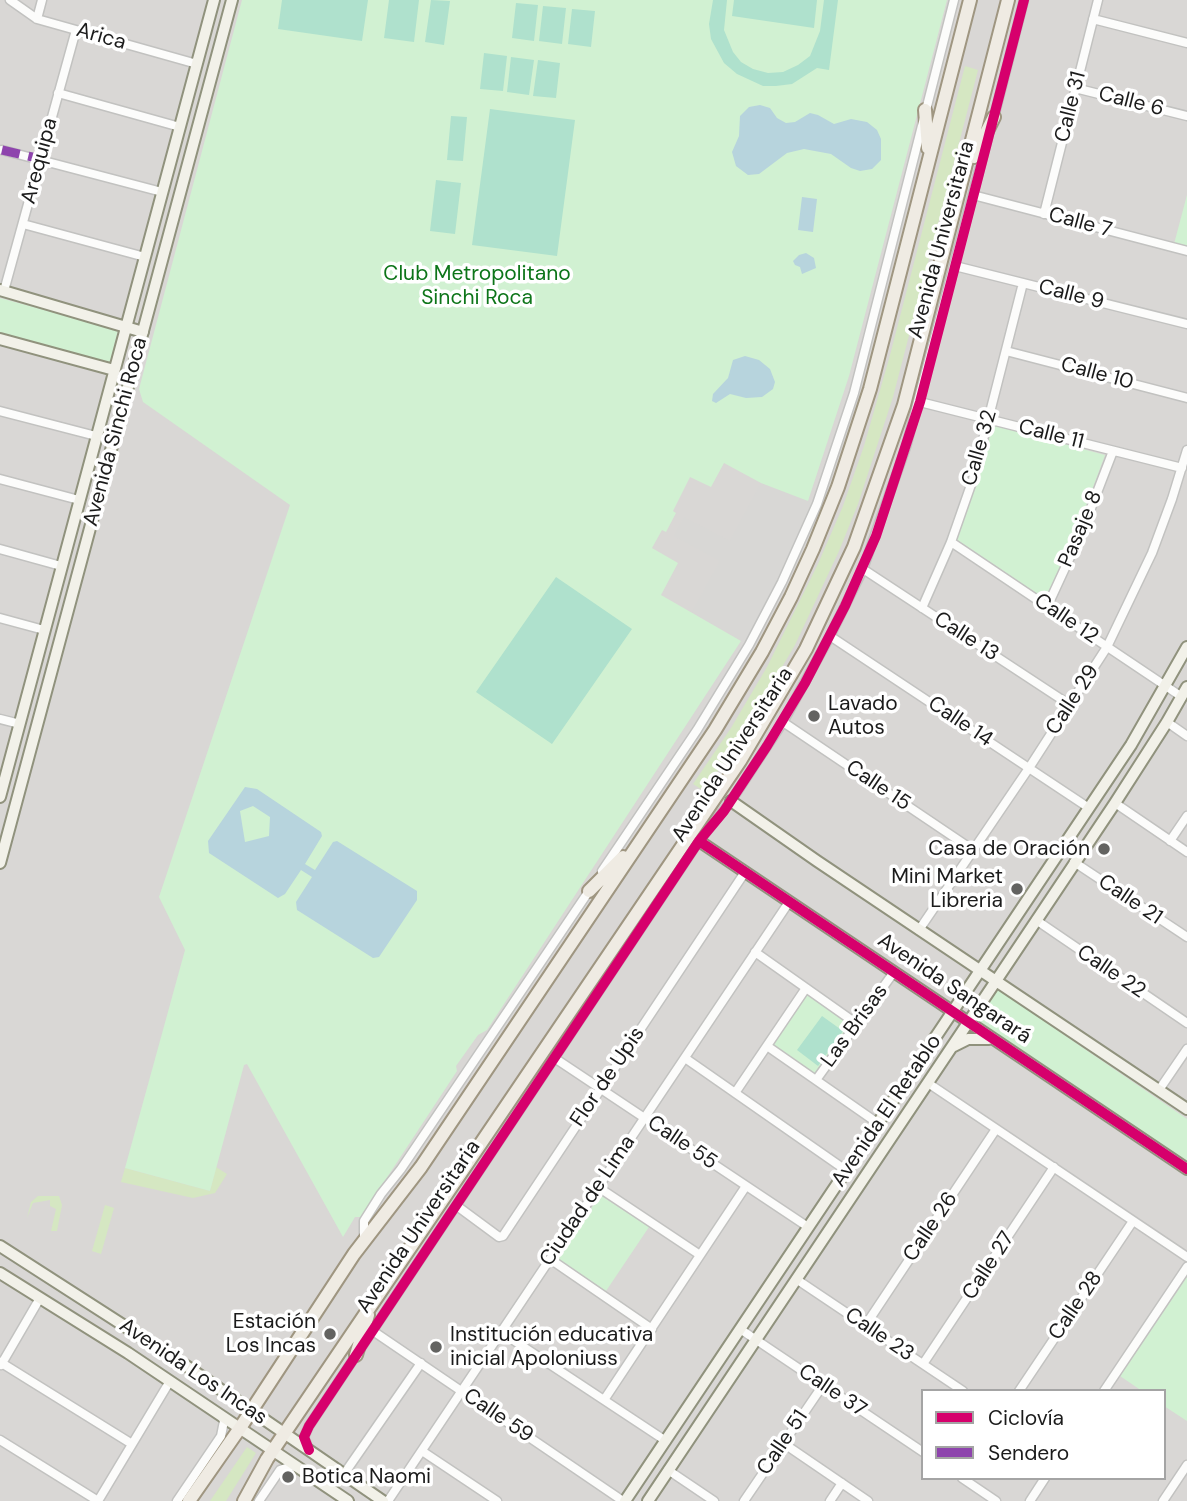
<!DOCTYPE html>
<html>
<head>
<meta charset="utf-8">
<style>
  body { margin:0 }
  #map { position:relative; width:1187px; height:1501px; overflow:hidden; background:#eae8e4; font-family:"DM Sans",sans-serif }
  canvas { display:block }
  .legend { position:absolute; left:921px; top:1389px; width:245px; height:91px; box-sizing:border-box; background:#fff; border:2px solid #a4a4a4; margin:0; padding:9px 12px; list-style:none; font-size:21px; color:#1b1b1b }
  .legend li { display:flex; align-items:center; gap:14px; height:35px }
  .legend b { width:35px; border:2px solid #a4a4a4 }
</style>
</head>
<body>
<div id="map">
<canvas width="1187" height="1501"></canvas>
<ul class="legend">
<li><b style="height:9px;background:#d6006c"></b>Ciclovía</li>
<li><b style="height:9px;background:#8e44ad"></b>Sendero</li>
</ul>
</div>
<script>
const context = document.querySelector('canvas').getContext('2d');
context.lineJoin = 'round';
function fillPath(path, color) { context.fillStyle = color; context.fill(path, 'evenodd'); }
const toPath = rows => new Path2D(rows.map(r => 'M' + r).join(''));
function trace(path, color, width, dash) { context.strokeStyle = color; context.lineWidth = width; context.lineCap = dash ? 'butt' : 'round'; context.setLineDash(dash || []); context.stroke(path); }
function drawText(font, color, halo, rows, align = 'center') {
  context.font = font + ' "DM Sans",sans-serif'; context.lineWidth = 7; context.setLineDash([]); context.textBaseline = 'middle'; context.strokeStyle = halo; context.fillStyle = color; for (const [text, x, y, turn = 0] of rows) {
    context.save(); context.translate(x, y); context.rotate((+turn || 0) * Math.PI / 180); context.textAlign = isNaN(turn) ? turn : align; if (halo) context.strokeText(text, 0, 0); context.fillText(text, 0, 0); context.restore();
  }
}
fillPath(toPath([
  [0,0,1187,0,1187,1501,0,1501],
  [923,1391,1164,1391,1164,1478,923,1478]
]), '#d9d7d5');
fillPath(toPath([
  [761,483,817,504,749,645,692,612,720,561,674,536,684,517,730,541]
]), '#d8d7d5');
fillPath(toPath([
  [965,66,978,70,893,397,858,504,839,551,795,645,739,740,704,791,693,784,731,728,767,667,818,564,843,506,864,446,889,359],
  [216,1167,227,1174,215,1193,193,1198,121,1182,125,1168,210,1191],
  [38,1196,59,1196,62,1205,57,1231,51,1231,56,1209,50,1206,50,1200,33,1203,27,1218,31,1202],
  [105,1205,114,1208,101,1254,92,1251],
  [247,1447,256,1453,226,1501,210,1501]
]), '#d5e7c2');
fillPath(toPath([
  [242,0,947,0,849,376,808,501,761,483,724,463,711,487,690,477,673,511,676,513,666,532,662,530,652,548,678,563,661,595,741,641,487,1030,478,1035,456,1066,457,1071,361,1217,355,1217,343,1237,247,1064,244,1065,210,1191,125,1168,185,950,159,897,290,505,143,402,139,389],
  [1187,195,1187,247,1174,244],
  [0,298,118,330,109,366,0,336],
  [993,425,1105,455,1078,528,1045,599,956,539,976,483],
  [997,989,1187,1119,1187,1161,976,1021],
  [807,994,850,1025,815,1074,772,1044],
  [600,1195,649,1227,606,1291,558,1259],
  [1187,1277,1187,1421,1164,1406,1164,1391,1142,1391,1120,1376]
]), '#d1f1d2');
fillPath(toPath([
  [282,0,368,0,362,41,278,29],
  [389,0,419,0,414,42,384,38],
  [431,0,450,1,444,45,425,42],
  [713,0,727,0,724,30,733,52,741,62,753,69,768,73,783,72,798,65,810,56,820,31,824,0,838,0,829,70,817,68,792,84,776,86,763,86,737,74,724,63,711,39,709,24],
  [734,0,817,0,814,28,732,16],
  [516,3,538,5,534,41,512,38],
  [543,6,566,8,562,44,539,41],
  [572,9,595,11,591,47,568,44],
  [484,53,507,56,503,91,480,89],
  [511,57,534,60,529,95,507,92],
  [538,60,560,63,556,98,533,96],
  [490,109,575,120,557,256,472,245],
  [451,116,467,117,463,161,447,160],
  [436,180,461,183,455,234,430,231],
  [556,577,632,629,552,744,476,692],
  [822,1016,843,1031,818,1066,797,1050]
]), '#afe1cd');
fillPath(toPath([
  [760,105,770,108,777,118,786,123,795,122,810,113,818,115,834,124,851,119,867,122,877,130,881,139,881,160,872,169,860,171,851,168,831,154,804,149,787,153,759,174,748,175,736,166,732,152,739,136,740,116,749,107],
  [802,197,817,199,813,232,798,230],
  [806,253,814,258,816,268,802,274,800,267,795,265,793,261,799,255],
  [745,356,759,360,770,369,775,382,773,389,762,397,746,398,730,394,716,403,712,401,713,394,728,378,733,360],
  [245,787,257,789,321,832,322,836,305,864,315,870,333,842,337,841,417,891,417,900,379,957,373,958,297,910,296,902,312,877,301,870,285,894,278,898,209,853,208,841],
  [253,806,270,817,269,836,245,842,240,811]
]), '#b7d4dd');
const street = toPath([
  [10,0,37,19,197,64],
  [37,19,42,0],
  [1093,19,1187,43],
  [1075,88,1187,116],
  [58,93,180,127],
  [993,121,1024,0],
  [2,150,162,192],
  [973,195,1187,251],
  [1044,214,1098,0],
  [23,224,145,257],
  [955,266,1187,324],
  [4,291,76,30],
  [1006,351,1187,398],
  [920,402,1182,468],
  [0,411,96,436],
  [0,479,79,500],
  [951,542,1182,697],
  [0,549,61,566],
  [863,569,1070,705],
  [1047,607,1083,529,1113,451],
  [922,608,951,542,973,479,1023,283],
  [0,618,44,630],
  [830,636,1089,808],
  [0,719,20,724],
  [783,722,973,850],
  [1167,722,1187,736],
  [1115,803,1187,852],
  [1170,841,1187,816],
  [1074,862,1187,937],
  [602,871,697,730,749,645,782,582,817,504,854,393,954,0],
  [1036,920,1187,1023],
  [919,930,1029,768,1107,647,1152,553,1172,499,1187,450],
  [755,952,857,1024],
  [767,1046,879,1124],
  [685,1058,847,1171],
  [556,1059,808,1227],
  [816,1080,894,972],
  [928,1083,1187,1257],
  [1159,1090,1187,1049],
  [735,1093,806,988],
  [598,1187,700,1255],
  [457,1206,499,1237,503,1236,745,872],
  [364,1241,364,1221,381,1194,401,1169,591,888],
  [550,1259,652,1329],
  [796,1279,963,1391],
  [865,1326,996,1129],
  [740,1329,923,1452],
  [373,1331,623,1501],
  [501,1332,666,1441],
  [0,1362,132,1444],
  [923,1364,1054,1167],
  [1,1365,40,1298],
  [1019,1391,1133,1221],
  [1104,1391,1187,1267],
  [604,1400,746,1186],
  [0,1440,98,1501,170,1381],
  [783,1443,868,1501],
  [309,1450,304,1437,309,1426,699,841,731,801,783,722,830,636,863,569,906,447,988,137],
  [422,1451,497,1501],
  [668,1470,714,1501],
  [344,1474,421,1363],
  [962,1478,996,1501],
  [177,1501,221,1436,224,1421,222,1416],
  [259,1501,280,1470,292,1466,296,1467],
  [388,1501,789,902],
  [744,1501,823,1385],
  [830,1501,842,1483],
  [1030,1501,1045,1478],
  [1163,1501,1187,1465]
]);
const secondary = toPath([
  [0,290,143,332],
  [0,339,114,370],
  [0,797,214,0],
  [731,801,817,861,1187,1109],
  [699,841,1187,1169],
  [0,863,232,0],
  [954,1046,968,1039,989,1039],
  [0,1246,182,1363,383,1501],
  [0,1273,128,1353,348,1501],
  [625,1501,1131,745,1187,647],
  [648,1501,1115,803,1167,722,1187,687]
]);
const primary = toPath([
  [925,110,928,148],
  [974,157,994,117],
  [589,891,623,857],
  [356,1355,368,1315],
  [189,1501,240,1428,354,1254,421,1167,715,730,762,652,791,597,813,549,838,487,870,389,970,0],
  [244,1501,267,1459,740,761,806,649,854,547,904,405,1008,0]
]);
trace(street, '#c2c2c0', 11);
trace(secondary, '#90927d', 14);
trace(primary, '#9f9681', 16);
trace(street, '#fcfcfb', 8);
trace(secondary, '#f2f1e9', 10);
trace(primary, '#efebe3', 12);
trace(toPath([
  [2,150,41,159]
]), '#8e44ad', 9, [18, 9]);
trace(toPath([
  [699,841,1187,1169],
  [309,1450,304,1437,309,1426,699,841,724,811,767,746,805,683,845,606,876,536,920,402,1024,0]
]), '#d6006c', 10);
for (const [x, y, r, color] of [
  [814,716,7,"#636361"],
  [1104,849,7,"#636361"],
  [1017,889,7,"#636361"],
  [330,1334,7,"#636361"],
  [436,1347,7,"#636361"],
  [288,1477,7,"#636361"]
]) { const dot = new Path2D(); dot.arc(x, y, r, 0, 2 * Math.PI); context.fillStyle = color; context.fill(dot); trace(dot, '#fff', 2.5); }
drawText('21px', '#1b1b1b', '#fff', [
  ["Arica",101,37,16],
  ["Calle 6",1131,102,14],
  ["Calle 31",1071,107,-76],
  ["Arequipa",40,161,-75],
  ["Calle 7",1080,223,15],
  ["Avenida Universitaria",942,240,-75],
  ["Calle 9",1071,295,14],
  ["Calle 10",1097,374,15],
  ["Avenida Sinchi Roca",116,432,-75],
  ["Calle 11",1051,435,14],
  ["Calle 32",980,448,-74],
  ["Pasaje 8",1081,529,-67],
  ["Calle 12",1066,619,34],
  ["Calle 13",966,637,33],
  ["Calle 29",1073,700,-57],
  ["Calle 14",960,722,34],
  ["Avenida Universitaria",733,755,-57],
  ["Calle 15",878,786,34],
  ["Calle 21",1130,900,34],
  ["Calle 22",1111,972,34],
  ["Avenida Sangarará",954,989,34],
  ["Las Brisas",855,1026,-54],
  ["Flor de Upis",608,1077,-56],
  ["Avenida El Retablo",887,1111,-56],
  ["Calle 55",682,1143,34],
  ["Ciudad de Lima",588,1201,-56],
  ["Avenida Universitaria",419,1227,-56],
  ["Calle 26",931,1227,-56],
  ["Calle 27",989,1266,-57],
  ["Calle 28",1076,1306,-56],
  ["Calle 23",879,1335,34],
  ["Avenida Los Incas",193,1372,34],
  ["Calle 37",832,1391,34],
  ["Calle 59",498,1416,34],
  ["Calle 51",783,1443,-56]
]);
drawText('21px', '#0d7519', '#fff', [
  ["Club Metropolitano",477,274],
  ["Sinchi Roca",477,298]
]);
drawText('21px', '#1b1b1b', '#fff', [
  ["Lavado",828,704],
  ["Autos",828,728],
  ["Casa de Oración",1090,849,"right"],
  ["Mini Market",1003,877,"right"],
  ["Libreria",1003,901,"right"],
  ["Estación",316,1322,"right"],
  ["Los Incas",316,1346,"right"],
  ["Institución educativa",450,1335],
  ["inicial Apoloniuss",450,1359],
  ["Botica Naomi",302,1477]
], 'left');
</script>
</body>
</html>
